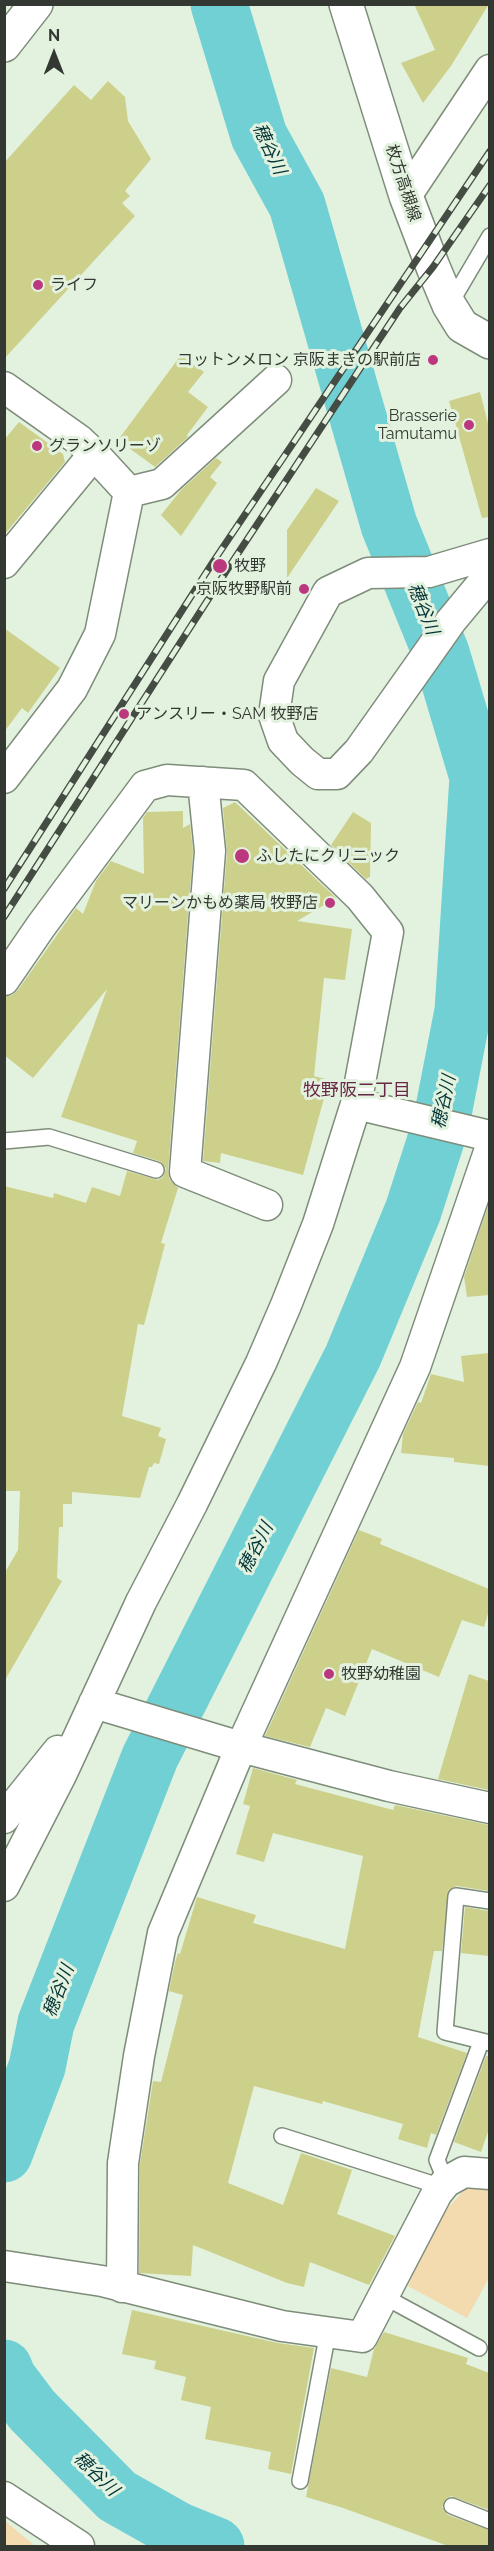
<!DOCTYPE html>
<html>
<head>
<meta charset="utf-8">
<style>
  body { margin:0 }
  #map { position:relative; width:494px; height:2551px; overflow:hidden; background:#e3f2df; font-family:Raleway,sans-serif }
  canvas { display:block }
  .frame { position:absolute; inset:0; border:6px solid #333932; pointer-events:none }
  .north { position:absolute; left:24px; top:24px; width:60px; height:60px; -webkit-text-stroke:4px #e3f2df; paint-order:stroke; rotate:0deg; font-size:16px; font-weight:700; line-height:24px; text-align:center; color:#333932 }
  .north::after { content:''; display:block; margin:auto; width:21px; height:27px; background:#333932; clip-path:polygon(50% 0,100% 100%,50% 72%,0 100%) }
</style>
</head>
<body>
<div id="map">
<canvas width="494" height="2551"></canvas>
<div class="frame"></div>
<div class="north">N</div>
</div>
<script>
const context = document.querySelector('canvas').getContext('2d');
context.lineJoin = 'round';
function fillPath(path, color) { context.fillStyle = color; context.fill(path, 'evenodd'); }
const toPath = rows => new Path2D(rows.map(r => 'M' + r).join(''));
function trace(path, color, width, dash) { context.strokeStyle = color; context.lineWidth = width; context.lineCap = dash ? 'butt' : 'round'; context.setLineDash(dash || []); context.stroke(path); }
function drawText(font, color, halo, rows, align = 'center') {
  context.font = font + ' Raleway,"Noto Sans JP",sans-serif'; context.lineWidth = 6; context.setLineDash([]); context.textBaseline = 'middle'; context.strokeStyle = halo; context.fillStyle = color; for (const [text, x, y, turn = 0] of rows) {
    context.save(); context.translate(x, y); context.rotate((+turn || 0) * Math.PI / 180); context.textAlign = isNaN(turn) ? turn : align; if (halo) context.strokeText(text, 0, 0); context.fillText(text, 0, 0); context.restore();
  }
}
fillPath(toPath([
  [489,2186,489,2278,467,2318,408,2286,436,2221,466,2188],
  [4,2521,5,2521,35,2546,5,2546]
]), '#f3daaf');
trace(toPath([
  [4,2154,37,2067,46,2023,150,1757,353,1356,413,1211,441,1124,463,1011,478,777,441,653,389,525,297,205,259,136,219,4],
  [4,2368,8,2378,32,2410,117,2496,179,2531,216,2546]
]), '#71d0d4', 57);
fillPath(toPath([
  [414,4,489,4,451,66,423,103,401,63,435,50],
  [108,81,125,97,128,121,151,159,125,191,130,196,122,203,135,216,4,359,4,163,74,85,91,100],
  [181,355,204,372,188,392,208,407,187,435,188,437,155,467,118,440],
  [480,392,489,427,489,517,482,518,449,401],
  [19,422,63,454,65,462,4,535,4,440],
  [216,458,222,462,210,477,217,483,181,536,161,515,181,490],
  [316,488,339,501,287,578,287,530],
  [4,628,60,668,28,713,22,708,4,732],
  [235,802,336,898,297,921,352,929,345,980,324,978,314,1076,329,1080,303,1175,221,1153,220,1163,203,1161,227,852,223,808],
  [183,811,183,828,190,824,193,851,168,1171,170,1180,178,1188,161,1243,165,1244,144,1325,138,1324,122,1416,161,1428,158,1436,166,1439,159,1464,154,1463,152,1467,149,1467,140,1498,72,1492,72,1504,63,1504,63,1527,59,1527,57,1578,62,1581,4,1682,4,1574,18,1550,20,1491,4,1491,4,1186,53,1198,54,1193,86,1203,92,1187,120,1196,127,1171,158,1180,163,1177,166,1168,159,1161,133,1153,137,1141,61,1117,107,989,33,1078,4,1055,4,997,12,995,18,990,76,908,83,914,96,881,111,861,144,874,143,818,147,812],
  [353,812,371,823,370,877,366,879,331,845],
  [489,1203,489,1295,467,1297,464,1277],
  [489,1353,489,1466,454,1462,454,1458,401,1453,403,1434,418,1402,421,1403,431,1374,464,1382,461,1356],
  [359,1530,382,1539,380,1544,489,1589,489,1610,484,1627,462,1620,439,1677,372,1649,345,1716,326,1708,310,1747,265,1736],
  [469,1674,489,1681,489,1790,438,1779],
  [253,1768,297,1780,295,1784,393,1810,395,1805,489,1825,489,1891,457,1886,449,1890,442,1951,434,1951,418,2037,467,2053,436,2135,431,2133,427,2148,398,2139,403,2124,323,2101,322,2104,254,2086,228,2183,283,2205,301,2153,352,2170,337,2214,395,2236,369,2285,310,2262,304,2287,287,2283,193,2245,191,2276,139,2273,140,2164,153,2081,161,2082,183,1995,169,1991,175,1962,178,1953,180,1954,197,1897,256,1915,253,1923,345,1949,363,1856,273,1833,264,1862,236,1854,250,1806,243,1804],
  [465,1907,489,1911,489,1956,461,1953],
  [486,2056,489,2056,489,2129,481,2152,454,2142],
  [132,2310,278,2343,314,2348,291,2474,268,2469,271,2452,205,2439,211,2407,181,2400,186,2377,154,2369,156,2361,122,2354],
  [384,2332,468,2358,466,2364,489,2373,489,2510,451,2496,446,2499,442,2507,448,2515,489,2530,489,2547,451,2547,343,2508,306,2497,331,2368,367,2377,374,2349]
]), '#cdd08a');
const service = toPath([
  [450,304,490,236],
  [4,1141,49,1137,156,1170],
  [490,1901,456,1896,445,2032,490,2043],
  [282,2136,442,2187],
  [446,2182,437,2160,481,2042],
  [383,2296,479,2348],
  [300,2481,328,2332],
  [452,2506,490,2521]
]);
const minor = toPath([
  [406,196,490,70],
  [4,387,79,440,94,454,129,492],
  [129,492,162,484,276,380],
  [490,554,429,572,368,573,328,592,279,681,274,715,283,741,302,761,318,774,337,774,359,751,451,621,490,574],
  [4,563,94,454],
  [4,778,72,689,100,634,129,492],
  [203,782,210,851,185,1172,267,1205],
  [4,980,41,926,145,786,167,780,244,785,360,897,388,932,356,1104,318,1224,286,1305,261,1363,192,1504,141,1602,61,1775,4,1886],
  [356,1104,490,1136],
  [94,1703,241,1747,389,1786,490,1808],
  [4,1818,58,1751],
  [4,2266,102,2281,282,2326,362,2337,437,2193,446,2182,464,2172,490,2174],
  [122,2287,123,2163,139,2056,163,1933,241,1747,415,1367,490,1149],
  [4,2497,79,2546]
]);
const primary = toPath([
  [346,4,406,196,433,267,449,305,462,326,490,342],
  [4,45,36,4]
]);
trace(service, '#7e8c7a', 18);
trace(minor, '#7e8c7a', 33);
trace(primary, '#7e8c7a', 36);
trace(service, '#fff', 15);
trace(minor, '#fff', 30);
trace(primary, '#fff', 33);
const rail = toPath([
  [4,889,213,562,490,151],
  [4,917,227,570,400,308,433,267,490,185]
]);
trace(rail, '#454c44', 7);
trace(rail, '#e3f2df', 4.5, [14]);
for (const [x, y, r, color] of [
  [38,285,6,"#bc387e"],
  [433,360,6,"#bc387e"],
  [469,425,6,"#bc387e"],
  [37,446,6,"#bc387e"],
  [220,566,8,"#bc387e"],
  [304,589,6,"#bc387e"],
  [124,714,6,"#bc387e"],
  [242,856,8,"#bc387e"],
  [330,903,6,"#bc387e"],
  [329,1674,6,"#bc387e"]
]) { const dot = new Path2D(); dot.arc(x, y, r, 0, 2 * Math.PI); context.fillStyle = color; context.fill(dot); trace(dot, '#e3f2df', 2); }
drawText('16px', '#333932', '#e3f2df', [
  ["枚方高槻線",403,183,72]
]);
drawText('16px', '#333932', '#e3f2df', [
  ["ライフ",50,285],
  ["コットンメロン 京阪まきの駅前店",421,360,"right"],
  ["Brasserie",457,416,"right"],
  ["Tamutamu",457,434,"right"],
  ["グランソリーゾ",49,446],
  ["牧野",234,566],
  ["京阪牧野駅前",292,589,"right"],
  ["アンスリー・SAM 牧野店",136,714],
  ["ふしたにクリニック",256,856],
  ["マリーンかもめ薬局 牧野店",318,903,"right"],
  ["牧野幼稚園",341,1674]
], 'left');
drawText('italic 18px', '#053537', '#e3f2df', [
  ["穂谷川",269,149,65],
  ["穂谷川",423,609,68],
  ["穂谷川",444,1102,-78],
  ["穂谷川",256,1548,-63],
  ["穂谷川",59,1991,-69],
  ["穂谷川",96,2474,44]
]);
drawText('18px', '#682747', '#e3f2df', [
  ["牧野阪二丁目",357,1091]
]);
</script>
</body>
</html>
